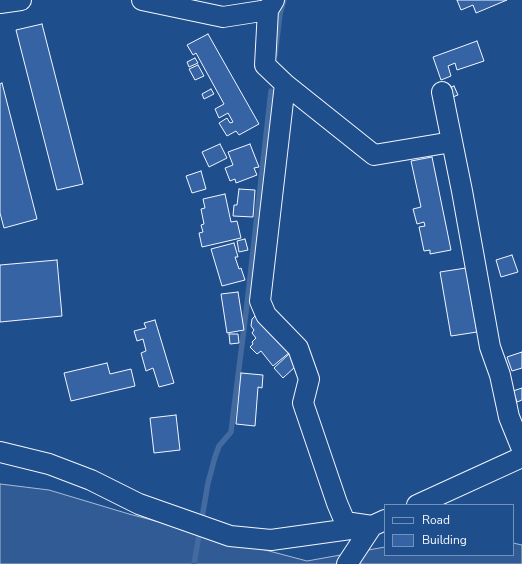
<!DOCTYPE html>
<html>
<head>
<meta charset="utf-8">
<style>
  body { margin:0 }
  #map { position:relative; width:522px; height:564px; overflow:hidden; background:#1f4e8c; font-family:"Nunito Sans",sans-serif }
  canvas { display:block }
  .legend { position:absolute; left:384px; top:504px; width:130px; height:52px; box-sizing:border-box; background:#1f4e8c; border:1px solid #7391ba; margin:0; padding:5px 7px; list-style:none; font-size:12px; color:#f2f6ff }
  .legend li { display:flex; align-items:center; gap:8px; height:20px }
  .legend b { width:20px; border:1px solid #7391ba }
</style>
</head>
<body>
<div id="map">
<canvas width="522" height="564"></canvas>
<ul class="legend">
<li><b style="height:5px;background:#1f4e8c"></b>Road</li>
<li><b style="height:11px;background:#3563a3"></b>Building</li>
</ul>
</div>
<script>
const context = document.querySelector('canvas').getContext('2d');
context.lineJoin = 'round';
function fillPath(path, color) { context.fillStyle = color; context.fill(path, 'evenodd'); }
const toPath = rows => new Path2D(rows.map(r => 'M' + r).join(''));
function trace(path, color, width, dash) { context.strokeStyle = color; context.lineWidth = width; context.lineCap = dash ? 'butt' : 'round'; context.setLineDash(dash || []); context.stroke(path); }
const built = toPath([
  [0,484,49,490,129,514,307,561,385,547,385,555,513,555,513,543,522,545,522,564,0,564,0,484]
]);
fillPath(built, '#305b95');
trace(built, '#a8bbd7', 1);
trace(toPath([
  [275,55,280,14,284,0],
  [194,564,208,483,215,457,219,446,231,432,247,304,271,91]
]), '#446ba0', 5.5);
const building = toPath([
  [457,0,507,0,476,13,473,5,461,10,457,0],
  [42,24,83,184,57,190,16,30,42,24],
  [208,34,259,124,239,135,236,131,227,136,219,123,227,118,230,123,233,122,228,113,219,118,215,109,224,104,196,53,193,55,187,45,208,34],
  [477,41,484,61,457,70,455,63,448,66,451,76,441,80,433,57,477,41],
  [195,58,198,63,189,67,187,62,195,58],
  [198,65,204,76,195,80,189,69,198,65],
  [2,83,37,219,4,228,0,213,0,84,2,83],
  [454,86,458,95,450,98,447,89,454,86],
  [211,89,214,94,204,99,202,94,211,89],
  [220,144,227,158,209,167,202,152,220,144],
  [250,144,259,167,254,168,257,175,236,183,235,179,230,181,225,168,233,165,228,152,250,144],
  [432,157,451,250,430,254,430,250,424,251,419,227,425,226,424,222,417,224,413,209,421,207,411,161,432,157],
  [201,171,206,189,192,193,186,176,201,171],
  [239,189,255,190,253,217,233,216,234,205,237,205,239,189],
  [225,194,231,222,237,221,241,238,202,247,199,233,203,232,201,225,204,224,201,209,205,208,203,199,225,194],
  [245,239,248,250,239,252,237,241,245,239],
  [234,243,238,257,235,257,239,269,241,268,245,280,222,286,211,249,234,243],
  [512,255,518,272,501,277,496,260,512,255],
  [57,260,62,316,0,322,0,265,57,260],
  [466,268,477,332,451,336,440,272,466,268],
  [238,292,244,330,227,333,221,294,238,292],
  [257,314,290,352,273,366,261,351,257,354,250,347,253,344,252,342,256,338,252,333,254,330,251,326,252,319,257,314],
  [155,320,174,383,159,387,153,368,146,371,141,353,146,351,143,339,137,341,134,331,146,328,144,323,155,320],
  [229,334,238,334,239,343,230,344,229,334],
  [522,352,522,368,512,371,507,357,522,352],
  [289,354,293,359,291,360,296,366,283,378,274,368,289,354],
  [107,363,110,374,131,369,135,386,71,401,64,373,107,363],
  [241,373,263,375,262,388,258,387,255,426,236,424,241,373],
  [522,388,522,400,517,402,513,391,522,388],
  [176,415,180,450,154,453,150,418,176,415]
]);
fillPath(building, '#3563a3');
trace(building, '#f2f6ff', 1);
const minor = toPath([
  [142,0,223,17,268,10],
  [274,0,268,10,265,65,285,84,260,301,266,315,298,348,309,379,303,403,337,503,345,522,372,526],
  [0,3,21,0],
  [285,84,374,155,452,142],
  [442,92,462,191,490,347,500,375,509,417,522,449],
  [0,452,49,464,91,480,139,504,230,536,271,540,372,526,385,520],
  [417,505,522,457],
  [347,564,372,526]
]);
trace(minor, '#f2f6ff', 22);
trace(minor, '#1f4e8c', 20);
</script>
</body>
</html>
